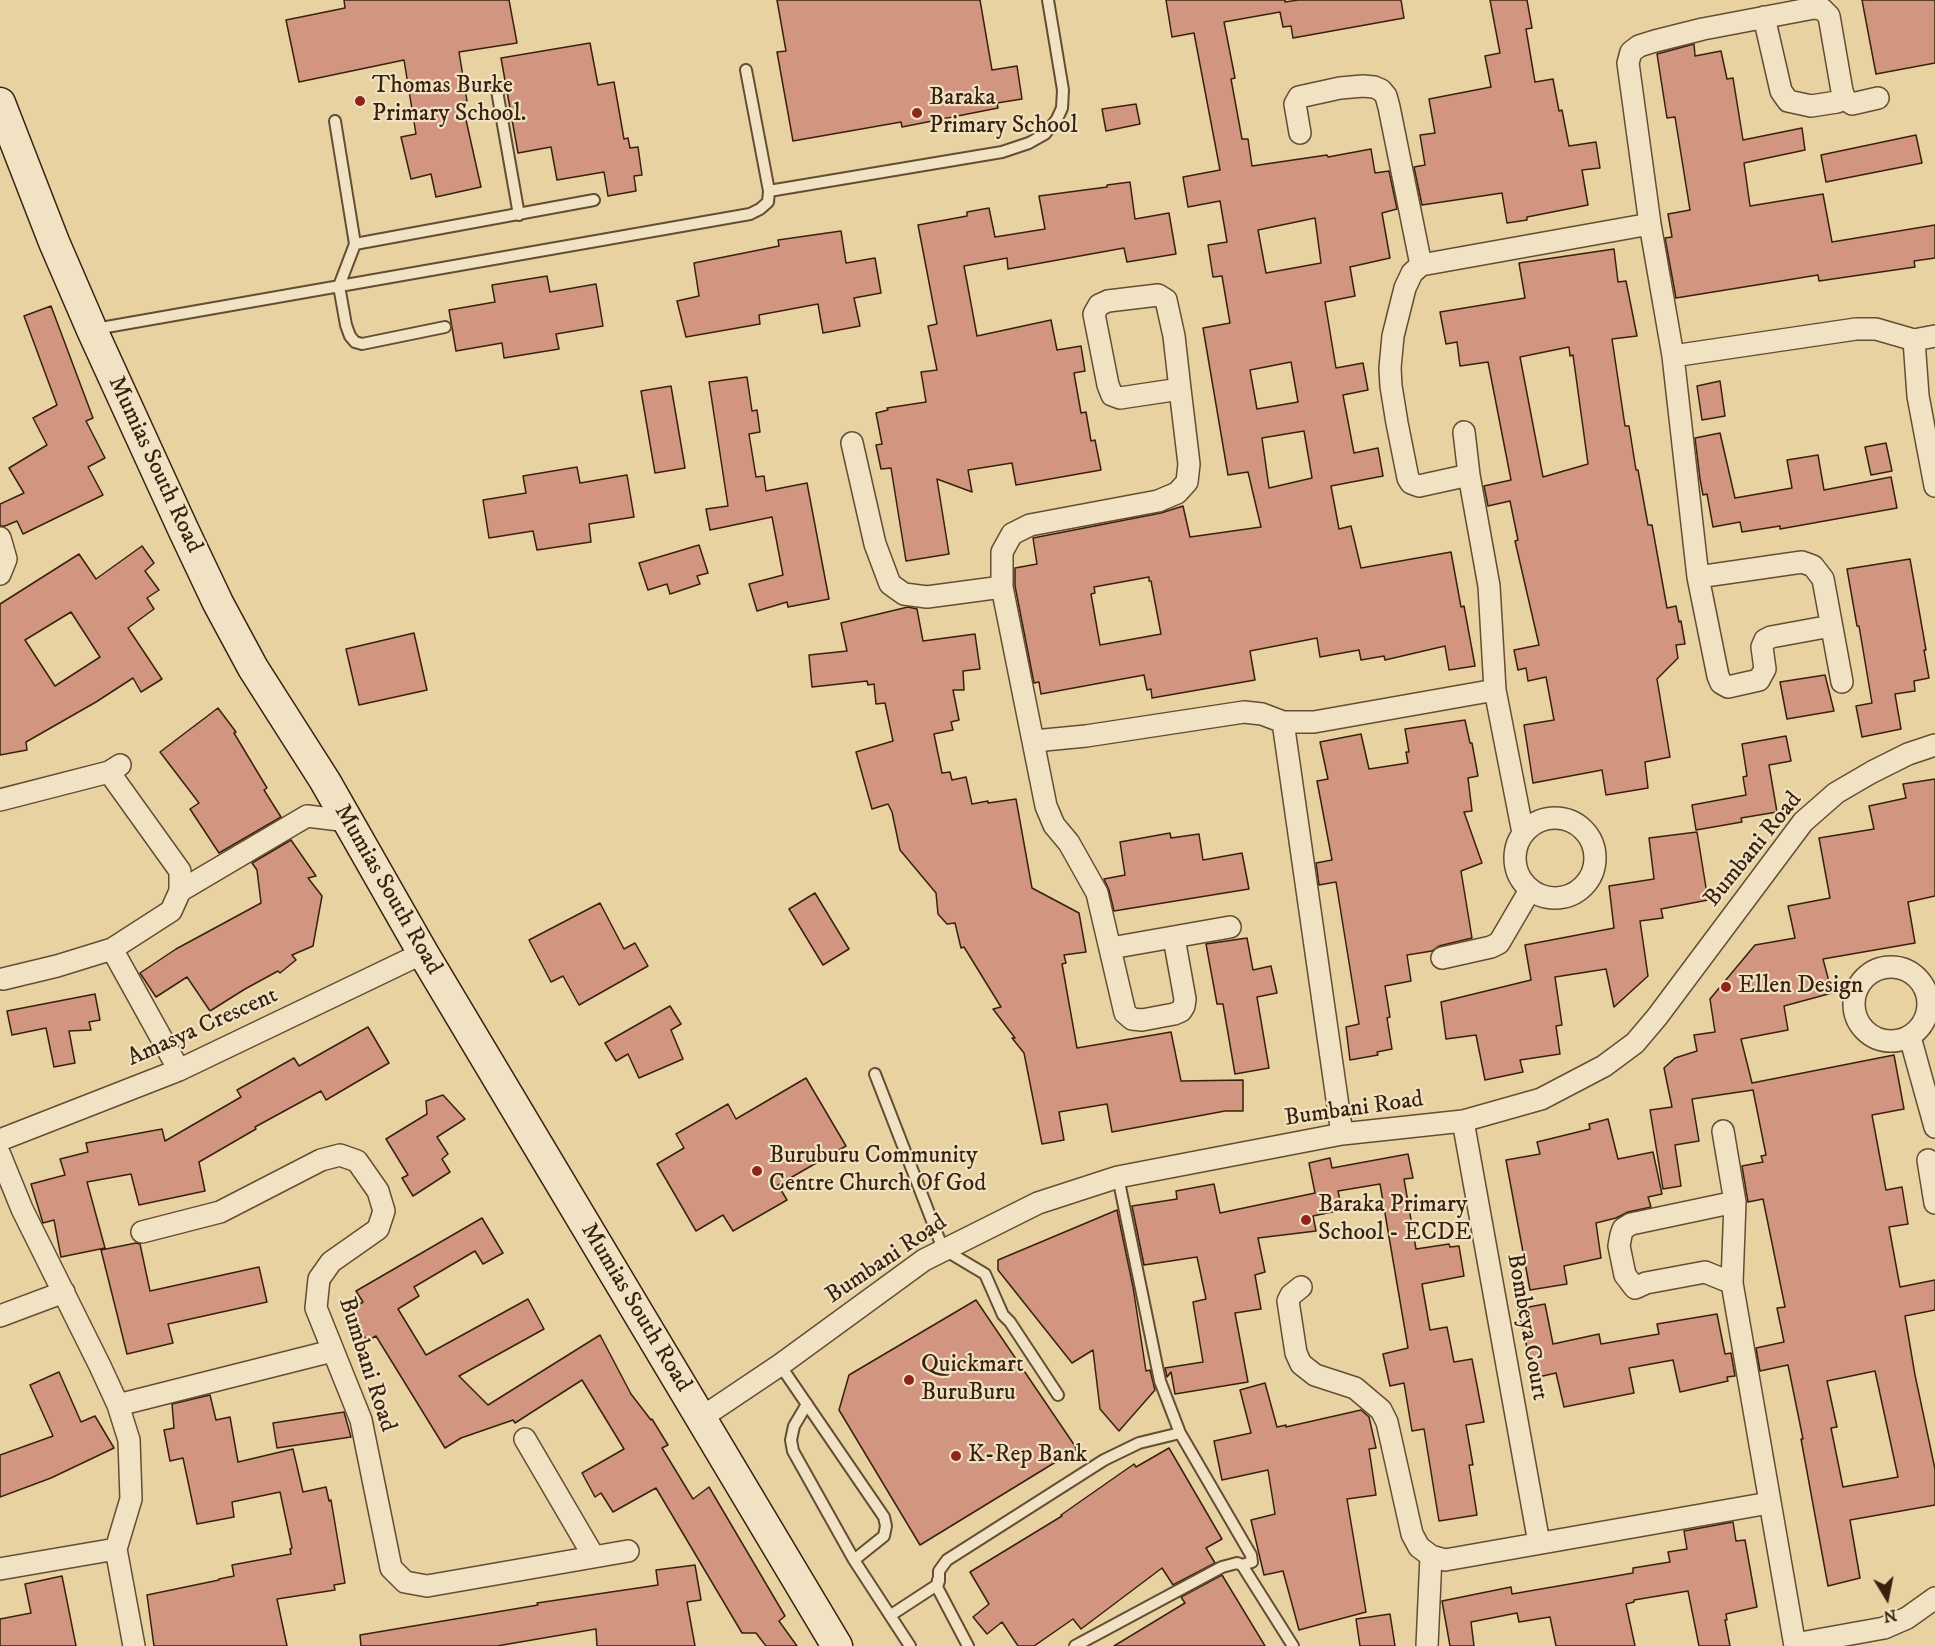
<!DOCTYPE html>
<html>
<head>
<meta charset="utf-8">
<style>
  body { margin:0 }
  #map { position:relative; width:1935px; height:1646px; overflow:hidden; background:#e8d2a2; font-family:"IM FELL DW Pica",serif }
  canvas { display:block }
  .north { position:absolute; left:1857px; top:1568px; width:60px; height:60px; -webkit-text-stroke:4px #f0e2c3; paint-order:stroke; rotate:170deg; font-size:16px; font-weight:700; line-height:24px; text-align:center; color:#38210e }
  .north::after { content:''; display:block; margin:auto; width:21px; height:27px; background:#38210e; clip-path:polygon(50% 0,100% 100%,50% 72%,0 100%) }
</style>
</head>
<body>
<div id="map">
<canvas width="1935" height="1646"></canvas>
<div class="north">N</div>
</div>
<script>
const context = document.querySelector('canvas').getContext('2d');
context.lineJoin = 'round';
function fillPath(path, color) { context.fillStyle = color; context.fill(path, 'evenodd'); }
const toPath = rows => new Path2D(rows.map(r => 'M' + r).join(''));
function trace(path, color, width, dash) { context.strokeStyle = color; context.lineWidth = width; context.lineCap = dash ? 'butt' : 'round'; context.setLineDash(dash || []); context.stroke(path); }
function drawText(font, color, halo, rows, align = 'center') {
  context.font = font + ' "IM FELL DW Pica",serif'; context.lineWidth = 4.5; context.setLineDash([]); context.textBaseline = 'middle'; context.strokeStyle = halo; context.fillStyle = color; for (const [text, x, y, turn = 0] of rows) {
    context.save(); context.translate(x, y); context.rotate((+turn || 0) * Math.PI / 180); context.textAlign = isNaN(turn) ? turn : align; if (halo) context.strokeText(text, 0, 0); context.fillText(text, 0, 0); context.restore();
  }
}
const building = toPath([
  [344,0,509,0,517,43,459,52,467,101,462,102,481,187,436,197,431,174,411,179,401,137,416,134,404,60,299,82,286,20,345,8,344,0],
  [777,0,980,0,992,70,1017,66,1022,99,997,103,998,108,902,127,901,122,793,141,777,52,786,51,777,0],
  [1166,0,1285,0,1285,2,1298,0,1401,0,1404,18,1293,38,1291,26,1283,27,1280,12,1224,22,1235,78,1231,79,1242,139,1248,139,1252,166,1327,155,1328,157,1371,149,1375,173,1389,171,1397,209,1382,213,1390,258,1350,267,1355,296,1325,302,1336,368,1363,363,1368,390,1343,395,1354,453,1378,448,1383,476,1331,486,1339,529,1351,526,1361,568,1451,552,1461,607,1464,606,1475,666,1449,670,1445,646,1385,660,1384,656,1361,660,1359,650,1320,657,1317,638,1250,651,1255,680,1152,698,1151,689,1147,690,1144,675,1041,694,1039,682,1034,683,1015,586,1015,568,1037,564,1033,538,1161,513,1183,506,1190,537,1261,527,1248,472,1228,475,1203,328,1230,323,1222,276,1213,277,1208,245,1227,242,1220,201,1188,207,1183,177,1220,170,1194,33,1172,37,1166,0],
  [1315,218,1321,263,1266,273,1258,230,1315,218],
  [1291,362,1298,402,1257,409,1250,370,1291,362],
  [1304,431,1312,478,1269,488,1262,438,1304,431],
  [1149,577,1149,581,1151,581,1161,634,1100,645,1091,594,1095,593,1094,587,1149,577],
  [1490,0,1527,0,1532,28,1526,29,1535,82,1553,79,1559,111,1562,110,1569,146,1596,142,1600,168,1582,170,1588,205,1527,217,1527,220,1507,223,1502,193,1422,205,1414,167,1425,165,1420,135,1435,133,1429,99,1491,87,1485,56,1500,53,1490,0],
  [1862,0,1935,0,1935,63,1876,74,1862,0],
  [590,43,598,85,614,82,624,139,628,138,630,148,638,147,642,175,634,176,636,191,608,196,604,172,557,180,551,147,518,153,501,58,590,43],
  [1694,44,1695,56,1721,51,1727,79,1733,78,1743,140,1802,128,1805,150,1744,163,1750,206,1823,194,1832,242,1935,225,1935,258,1914,261,1915,267,1819,281,1818,275,1676,298,1665,238,1672,237,1668,214,1690,210,1675,117,1667,118,1657,54,1694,44],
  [1136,104,1140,124,1106,131,1102,109,1136,104],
  [1916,135,1922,163,1826,182,1821,155,1916,135],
  [1130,182,1135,219,1169,213,1176,254,1127,262,1124,248,1008,269,1007,258,964,266,977,336,1051,320,1057,350,1081,346,1085,371,1074,373,1081,413,1086,412,1091,441,1095,440,1101,470,1016,485,1012,463,968,470,972,492,937,479,949,554,906,561,891,468,881,469,876,445,882,444,876,413,888,410,887,408,926,402,921,372,937,370,928,326,937,324,918,225,967,216,967,212,989,208,995,237,1045,229,1039,196,1107,187,1107,185,1130,182],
  [841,231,846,263,875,258,881,293,854,298,860,326,823,333,818,304,759,315,760,324,686,337,677,301,699,296,694,263,779,246,778,240,841,231],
  [1614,249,1618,282,1626,281,1637,336,1612,339,1625,426,1629,426,1636,470,1638,470,1648,525,1652,525,1667,608,1676,606,1679,622,1681,621,1685,644,1676,645,1678,658,1657,679,1670,757,1645,762,1648,788,1606,795,1602,770,1533,783,1524,725,1554,720,1546,677,1528,681,1526,668,1518,670,1514,650,1539,645,1515,541,1518,540,1510,501,1488,506,1484,486,1511,480,1488,362,1460,366,1457,342,1446,344,1440,312,1525,298,1519,263,1614,249],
  [1569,347,1570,356,1573,355,1588,464,1543,477,1520,357,1569,347],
  [547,276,550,292,596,284,603,326,556,334,559,349,504,358,502,343,456,351,449,310,495,302,492,285,547,276],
  [51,306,93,418,86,421,105,458,88,467,103,495,23,534,17,521,5,526,0,526,0,504,24,493,9,468,47,445,33,418,57,405,24,316,51,306],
  [747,377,752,411,757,410,760,432,749,434,756,477,764,476,766,491,807,483,829,599,788,607,787,602,757,611,749,584,783,575,772,517,710,530,706,509,728,506,709,382,747,377],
  [1720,381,1725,416,1702,420,1697,386,1720,381],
  [671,386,685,468,655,473,641,391,671,386],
  [1720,433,1735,498,1792,488,1787,460,1818,455,1824,490,1891,477,1897,508,1780,529,1780,526,1742,532,1740,522,1713,527,1707,494,1703,495,1700,479,1695,438,1720,433],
  [1886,443,1892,471,1871,475,1865,447,1886,443],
  [577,467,580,483,627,475,634,517,589,524,591,542,537,550,533,531,489,538,483,500,526,493,523,476,577,467],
  [699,545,708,573,697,576,700,584,670,594,667,584,648,590,639,563,699,545],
  [142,546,154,563,145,571,159,590,147,598,154,609,128,628,162,679,141,692,133,678,96,702,26,742,27,750,0,755,0,604,79,554,96,579,142,546],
  [71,612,100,657,55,686,25,640,71,612],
  [1910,559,1926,650,1924,650,1929,678,1914,681,1915,691,1895,694,1901,729,1862,737,1856,706,1872,703,1859,626,1857,626,1847,569,1910,559],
  [908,607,917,609,923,641,975,634,980,669,963,671,964,690,953,690,959,720,951,722,953,730,934,734,942,773,950,772,952,780,966,777,972,804,988,801,988,803,1016,799,1032,888,1079,913,1086,952,1064,955,1066,963,1062,964,1077,1048,1171,1032,1181,1081,1243,1080,1243,1111,1225,1111,1112,1132,1107,1104,1059,1112,1064,1140,1042,1144,1024,1053,1012,1038,1015,1038,993,1009,1001,1007,964,947,961,948,955,923,947,924,938,914,936,893,900,850,892,812,888,804,872,809,856,752,893,741,885,703,876,704,874,684,868,685,867,681,812,687,809,655,847,651,841,623,908,607],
  [414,633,427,690,359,705,346,649,414,633],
  [1825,675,1834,711,1787,719,1780,682,1825,675],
  [218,708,236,732,234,733,267,788,264,790,281,817,219,853,190,809,199,803,160,752,218,708],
  [1465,720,1470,743,1472,743,1478,776,1468,778,1472,811,1464,812,1482,863,1461,871,1472,938,1439,946,1432,951,1407,955,1411,981,1385,986,1390,1017,1387,1018,1392,1049,1377,1052,1378,1055,1350,1060,1346,1027,1359,1024,1336,882,1319,885,1316,863,1332,860,1317,781,1328,779,1320,742,1361,734,1369,769,1408,763,1406,752,1409,752,1405,729,1465,720],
  [1786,736,1791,761,1769,765,1777,812,1741,818,1742,822,1696,830,1692,805,1746,795,1743,777,1747,776,1742,744,1786,736],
  [1935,779,1935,896,1908,902,1915,943,1823,959,1832,993,1784,1006,1788,1030,1741,1039,1752,1083,1894,1055,1904,1109,1872,1115,1886,1190,1902,1187,1908,1224,1889,1227,1900,1287,1935,1280,1935,1310,1905,1316,1915,1375,1935,1469,1935,1505,1850,1520,1860,1578,1828,1586,1801,1439,1803,1439,1788,1365,1760,1371,1756,1348,1784,1342,1777,1308,1785,1307,1763,1199,1748,1202,1742,1166,1763,1162,1761,1156,1766,1155,1753,1090,1692,1099,1699,1141,1675,1145,1681,1186,1663,1189,1650,1110,1672,1107,1664,1068,1675,1058,1697,1051,1694,1035,1715,1032,1710,999,1755,945,1795,938,1788,906,1830,898,1819,838,1874,829,1869,806,1906,798,1903,784,1935,779],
  [1875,1371,1898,1477,1843,1487,1831,1428,1837,1427,1827,1381,1875,1371],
  [1697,832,1708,900,1661,909,1663,918,1640,921,1648,976,1614,1007,1606,969,1555,977,1562,1025,1556,1026,1560,1054,1520,1060,1523,1072,1485,1080,1476,1035,1446,1039,1441,1002,1531,980,1525,945,1614,928,1609,886,1654,879,1649,838,1697,832],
  [1170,833,1171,838,1199,834,1203,860,1242,853,1249,889,1114,911,1109,890,1104,879,1125,875,1120,842,1170,833],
  [291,840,316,876,308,878,322,896,313,946,292,955,296,960,280,973,278,971,245,989,210,1011,187,977,156,997,140,973,176,949,261,903,257,870,252,863,291,840],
  [815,893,849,949,823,965,789,909,815,893],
  [600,903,624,949,635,943,648,966,579,1005,563,976,551,982,529,940,600,903],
  [1247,938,1253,970,1271,966,1277,993,1257,997,1269,1068,1235,1074,1223,1004,1217,1004,1206,944,1247,938],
  [95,994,100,1020,89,1022,91,1030,69,1031,75,1063,54,1067,46,1028,12,1035,7,1011,95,994],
  [670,1006,681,1024,671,1030,683,1059,639,1078,628,1054,616,1061,605,1043,670,1006],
  [368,1027,389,1063,326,1100,321,1091,255,1127,256,1129,199,1162,205,1191,139,1205,131,1174,87,1182,105,1248,61,1257,54,1220,43,1223,31,1184,65,1175,60,1159,88,1152,86,1143,162,1129,165,1141,241,1097,237,1090,294,1058,299,1066,368,1027],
  [806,1078,846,1146,778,1185,787,1200,733,1231,723,1215,696,1231,657,1164,684,1148,676,1134,728,1104,736,1119,806,1078],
  [443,1095,465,1119,437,1137,448,1154,442,1159,450,1172,413,1196,402,1178,408,1175,386,1139,427,1114,426,1101,443,1095],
  [1608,1119,1618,1159,1653,1152,1662,1194,1648,1197,1651,1207,1628,1212,1616,1218,1596,1223,1601,1258,1564,1266,1567,1284,1530,1290,1506,1160,1540,1154,1537,1142,1590,1129,1589,1124,1608,1119],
  [1408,1154,1413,1178,1404,1179,1416,1249,1449,1244,1450,1247,1459,1246,1464,1276,1422,1284,1430,1330,1447,1327,1454,1362,1472,1359,1484,1422,1466,1425,1473,1465,1469,1465,1477,1515,1439,1521,1424,1429,1412,1431,1404,1383,1390,1386,1383,1354,1408,1348,1380,1184,1338,1191,1342,1210,1313,1216,1316,1231,1258,1238,1265,1272,1255,1275,1261,1309,1235,1313,1248,1382,1175,1394,1171,1372,1167,1377,1165,1368,1203,1362,1193,1302,1206,1299,1197,1257,1144,1265,1132,1206,1177,1199,1176,1191,1214,1184,1220,1213,1315,1193,1309,1163,1330,1158,1332,1168,1408,1154],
  [1117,1210,1133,1287,1146,1371,1150,1370,1155,1390,1119,1431,1100,1409,1093,1350,1072,1363,998,1270,998,1260,1117,1210],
  [482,1218,503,1253,483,1264,475,1251,414,1287,419,1296,398,1309,426,1355,528,1299,544,1329,459,1376,488,1405,600,1335,631,1394,651,1420,652,1419,668,1445,662,1448,693,1499,709,1487,785,1616,779,1621,797,1646,766,1646,756,1633,742,1633,656,1488,613,1512,601,1493,595,1497,582,1473,624,1449,582,1380,515,1423,513,1420,461,1438,445,1448,376,1336,367,1341,349,1311,363,1302,356,1291,482,1218],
  [136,1243,140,1244,150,1291,259,1267,267,1302,168,1324,173,1343,127,1354,101,1250,136,1243],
  [976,1300,1077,1449,920,1545,839,1410,849,1375,976,1300],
  [1545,1304,1553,1344,1599,1334,1601,1344,1659,1334,1657,1324,1717,1314,1725,1354,1731,1353,1735,1376,1727,1377,1728,1381,1680,1392,1673,1360,1629,1368,1634,1393,1564,1407,1556,1373,1534,1378,1518,1309,1545,1304],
  [59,1372,81,1422,95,1416,114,1448,51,1478,0,1497,0,1455,53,1436,30,1385,59,1372],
  [1265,1383,1277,1427,1286,1425,1286,1427,1361,1410,1369,1417,1376,1448,1369,1449,1376,1495,1347,1499,1366,1612,1299,1630,1283,1571,1264,1575,1251,1520,1275,1514,1268,1470,1222,1480,1214,1441,1251,1433,1240,1390,1265,1383],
  [210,1395,216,1420,230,1417,238,1462,293,1449,303,1492,326,1487,329,1501,331,1500,345,1583,334,1585,335,1590,277,1599,287,1646,154,1646,147,1595,219,1580,219,1579,234,1576,232,1565,291,1554,290,1549,292,1548,280,1492,232,1502,234,1517,197,1524,183,1458,170,1461,164,1430,174,1428,172,1404,210,1395],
  [344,1412,351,1437,277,1448,273,1423,344,1412],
  [1169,1448,1222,1539,1206,1548,1215,1563,1173,1585,1162,1568,1081,1629,1073,1619,1034,1646,1018,1646,1002,1622,987,1634,973,1617,989,1604,970,1572,1062,1516,1061,1515,1134,1464,1136,1467,1169,1448],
  [1733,1522,1736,1541,1745,1540,1757,1607,1726,1614,1727,1620,1725,1620,1730,1646,1699,1646,1688,1591,1634,1600,1634,1602,1626,1604,1635,1646,1556,1646,1550,1617,1519,1622,1517,1613,1471,1622,1474,1646,1450,1646,1442,1601,1511,1587,1512,1594,1633,1573,1633,1568,1670,1562,1668,1552,1687,1549,1684,1531,1733,1522],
  [695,1565,701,1600,687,1602,695,1646,597,1646,596,1629,497,1646,361,1646,360,1635,538,1605,537,1603,658,1585,656,1570,695,1565],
  [1222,1575,1265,1646,1114,1646,1185,1603,1181,1597,1222,1575],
  [62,1576,76,1646,0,1646,0,1619,31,1613,25,1584,62,1576],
  [1390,1614,1395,1646,1360,1646,1356,1619,1390,1614]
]);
fillPath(building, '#d2957f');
trace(building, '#38210e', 1.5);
const service = toPath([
  [496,85,519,215],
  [335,121,355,244,339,286,346,325,350,336,355,342,362,344,445,327],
  [769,191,1002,152,1029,143,1045,134,1057,119,1062,108,1063,90,1048,0],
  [355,244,594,200],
  [95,329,750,214,760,209,768,202,769,191,746,70],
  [875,1074,943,1249,985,1274,1003,1315,1010,1322,1058,1395],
  [1118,1177,1160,1381,1180,1433,1251,1555,1252,1562,1242,1565],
  [780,1365,884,1517,886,1526,884,1536,854,1560],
  [807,1404,794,1426,791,1440,793,1451,854,1560,910,1646],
  [891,1615,937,1585,938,1580],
  [968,1646,937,1587,939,1581,939,1571,947,1560,1104,1460,1139,1443,1180,1433],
  [1075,1646,1222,1567,1237,1563,1242,1565,1293,1646]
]);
const minor = toPath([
  [1764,17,1781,91,1788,101,1811,106,1837,102,1845,99],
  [1878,98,1852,104,1845,99,1842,91,1829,16,1822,9,1814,8,1703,29,1655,41,1639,46,1631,52,1628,63,1650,224,1673,356,1856,329,1876,329,1914,340,1918,396,1935,486],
  [1300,133,1295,104,1299,97,1340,88,1363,86,1374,87,1381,90,1386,96,1389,107,1421,265],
  [1914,340,1935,336],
  [1673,356,1698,577,1802,562,1813,566,1823,579,1842,682],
  [1464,432,1469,475,1419,486,1411,483,1408,478,1397,423,1391,386,1390,368,1393,336,1405,288,1412,273,1421,265,1650,224],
  [852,443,875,544,890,584,904,594,927,597,1002,587],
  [0,538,6,559,0,574],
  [1698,577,1718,676,1721,683,1728,687,1759,680,1765,669,1762,647,1765,640,1771,637,1831,626],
  [1495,690,1523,833],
  [1034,741,1086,736,1244,712,1262,714,1283,722],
  [0,800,109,772],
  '1515 858a40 40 0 1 1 80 0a40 40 0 1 1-80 0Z',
  [180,891,307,816,348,821],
  [1174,938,1185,999,1184,1006,1181,1011,1174,1014,1142,1020,1132,1019,1125,1013,1097,893,1069,843,1054,825,1046,806,1002,587,1002,552,1012,534,1030,525,1158,501,1177,493,1187,482,1189,464,1180,389,1174,336,1166,300,1158,295,1108,301,1099,305,1094,314,1108,385,1112,395,1120,398,1180,389],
  [1111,948,1230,927],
  [112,949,179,1070],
  [1442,958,1491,947,1499,943,1530,890],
  '1854 1004a37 37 0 1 1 74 0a37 37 0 1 1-74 0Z',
  [3,979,57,966,112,949,171,911,180,891,180,871,109,772,120,765],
  [1910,1037,1935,1127],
  [1463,1121,1539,1543],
  [1723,1131,1735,1202,1732,1283,1795,1646],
  [1342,1134,1283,722,1314,722,1495,690,1489,586,1469,475],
  [0,1140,179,1070,423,953],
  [0,1155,22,1209,100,1366,118,1405,129,1440,131,1499,116,1549,134,1646],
  [1928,1160,1935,1203],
  [142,1232,220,1212,321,1160,340,1155,357,1161,378,1191,384,1211,378,1229,331,1262,319,1279,316,1308,361,1420,391,1568,405,1582,427,1586,628,1551],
  [1732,1283,1705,1272,1646,1283,1635,1288,1625,1275,1619,1246,1621,1235,1623,1229,1631,1224,1735,1202],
  [1301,1287,1291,1295,1288,1301,1296,1353,1301,1364,1315,1375,1355,1388,1381,1410,1387,1422,1412,1534,1419,1547,1431,1556,1445,1560,1769,1503],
  [0,1316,64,1292],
  [118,1405,332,1351],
  [701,1418,780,1365,924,1260,1038,1203,1118,1177,1342,1134,1463,1121,1541,1099,1604,1066,1635,1043,1657,1017,1803,822,1836,793,1872,772,1908,754,1935,745],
  [525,1439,594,1557],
  [0,1569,116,1549],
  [1795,1644,1884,1628,1907,1618,1935,1598],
  [1427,1646,1431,1556]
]);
const secondary = toPath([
  [0,103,54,242,92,330,183,529,218,603,253,668,325,781,423,953,837,1646]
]);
trace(service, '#644d33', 14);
trace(minor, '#644d33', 24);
trace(secondary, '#38210e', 33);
trace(service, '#f0e2c3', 10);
trace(minor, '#f0e2c3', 21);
trace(secondary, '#f0e2c3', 30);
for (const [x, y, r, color] of [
  [360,101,6,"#8f2418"],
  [917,113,6,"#8f2418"],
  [1726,987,6,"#8f2418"],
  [757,1171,6,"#8f2418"],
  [1306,1220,6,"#8f2418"],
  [909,1380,6,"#8f2418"],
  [956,1456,6,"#8f2418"]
]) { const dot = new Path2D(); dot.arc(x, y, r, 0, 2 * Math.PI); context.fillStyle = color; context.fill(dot); trace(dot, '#f0e2c3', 2); }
drawText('24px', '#38210e', '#f0e2c3', [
  ["Thomas Burke",372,87],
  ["Primary School.",372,115],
  ["Baraka",929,99],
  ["Primary School",929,127],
  ["Ellen Design",1738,987],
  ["Buruburu Community",769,1157],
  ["Centre Church Of God",769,1185],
  ["Baraka Primary",1318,1206],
  ["School - ECDE",1318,1234],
  ["Quickmart",921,1366],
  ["BuruBuru",921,1394],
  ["K-Rep Bank",968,1456]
], 'left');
drawText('24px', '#38210e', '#f0e2c3', [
  ["Mumias South Road",154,465,65],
  ["Bumbani Road",1754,850,-51],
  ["Mumias South Road",387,890,60],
  ["Amasya Crescent",203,1028,-24],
  ["Bumbani Road",1354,1110,-8],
  ["Bumbani Road",887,1260,-34],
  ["Mumias South Road",635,1308,59],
  ["Bombeya Court",1526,1327,80],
  ["Bumbani Road",366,1365,72]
]);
</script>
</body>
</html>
